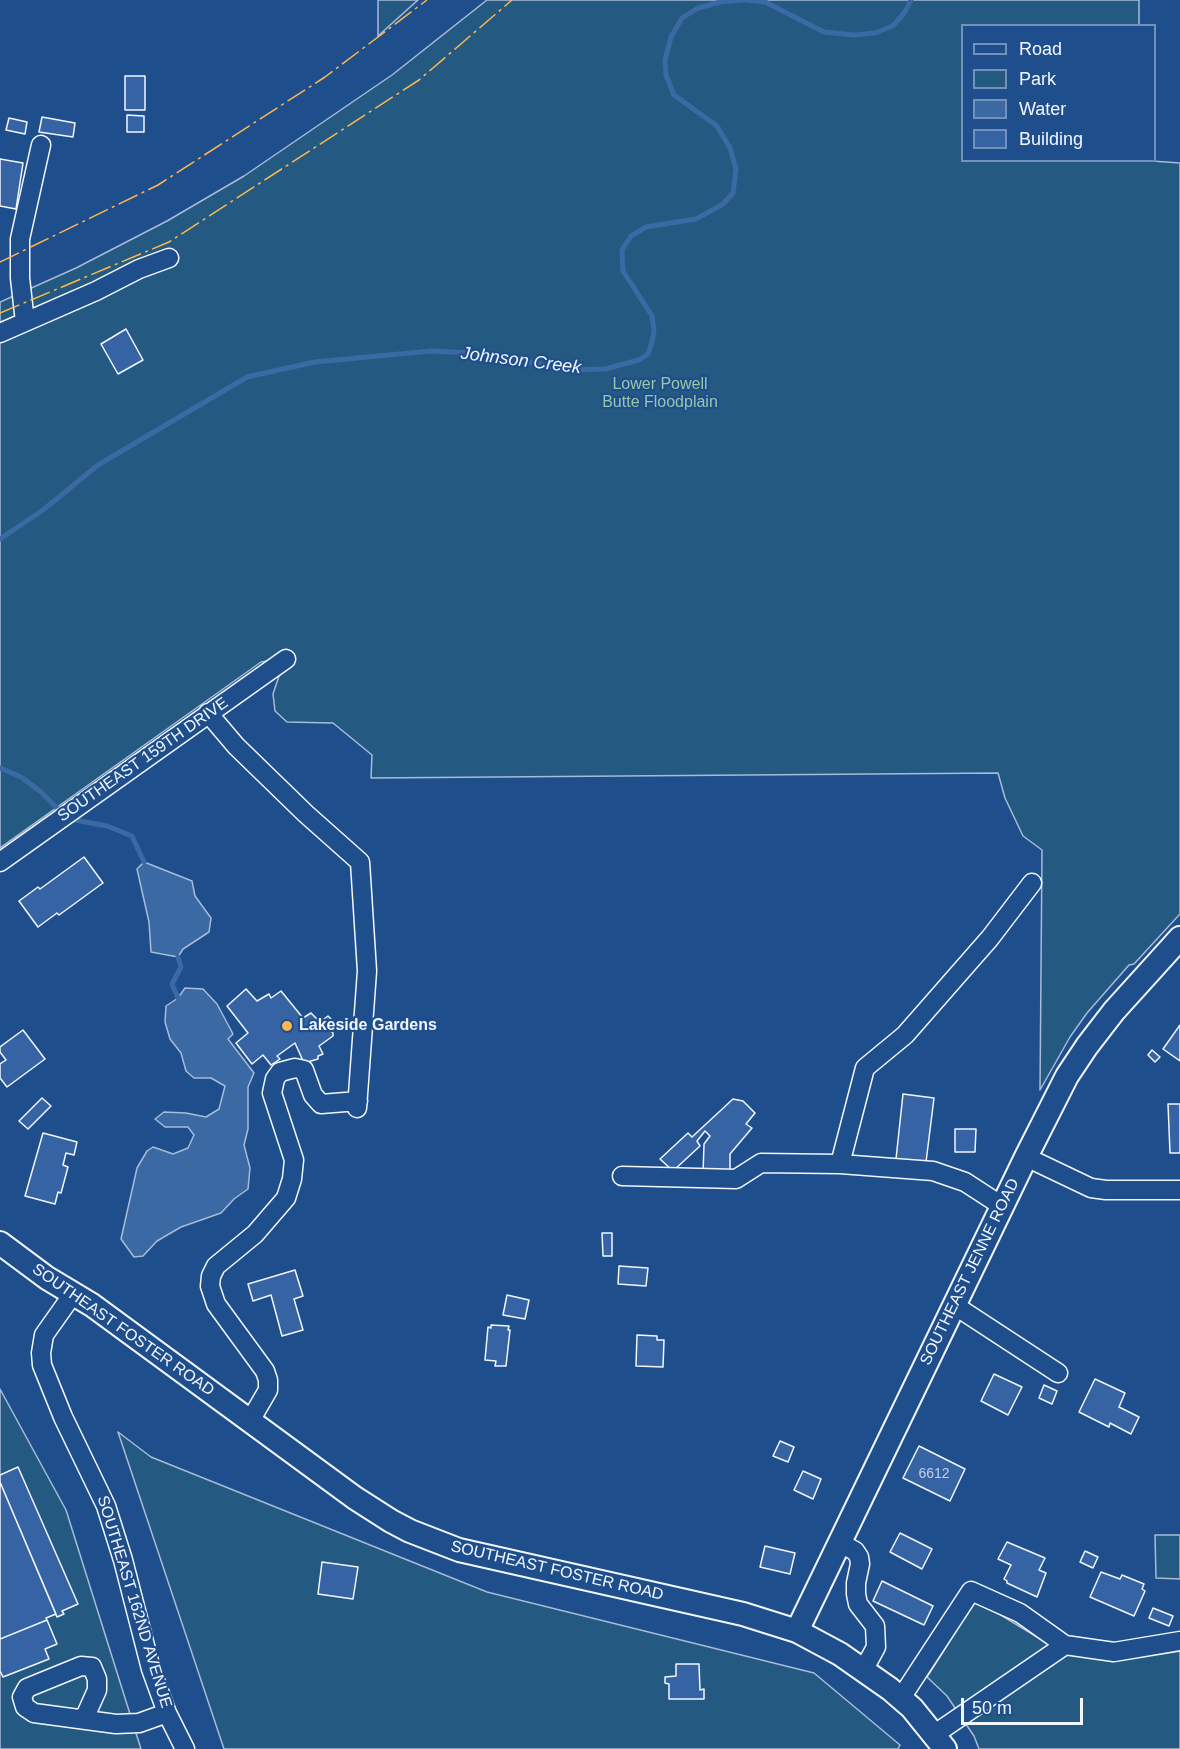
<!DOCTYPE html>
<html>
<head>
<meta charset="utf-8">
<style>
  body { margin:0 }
  #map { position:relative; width:1180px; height:1749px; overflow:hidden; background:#1f4e8c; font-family:Arial,sans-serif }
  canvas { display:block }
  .legend { position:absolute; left:961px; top:24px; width:195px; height:138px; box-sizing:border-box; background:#1f4e8c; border:2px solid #7391ba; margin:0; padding:8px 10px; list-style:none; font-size:18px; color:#f2f6ff }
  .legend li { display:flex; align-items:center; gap:12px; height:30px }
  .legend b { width:30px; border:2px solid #7391ba }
  .scale { position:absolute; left:961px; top:1698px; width:122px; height:27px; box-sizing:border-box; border:3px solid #f2f6ff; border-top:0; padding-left:8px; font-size:18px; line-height:21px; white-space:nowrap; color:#f2f6ff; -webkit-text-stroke:4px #1f4e8c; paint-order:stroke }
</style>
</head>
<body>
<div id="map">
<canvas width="1180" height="1749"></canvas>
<ul class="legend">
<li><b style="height:8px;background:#1f4e8c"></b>Road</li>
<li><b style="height:16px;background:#245a82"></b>Park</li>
<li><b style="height:16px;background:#3b69a3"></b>Water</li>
<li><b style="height:16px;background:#3563a3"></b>Building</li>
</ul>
<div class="scale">50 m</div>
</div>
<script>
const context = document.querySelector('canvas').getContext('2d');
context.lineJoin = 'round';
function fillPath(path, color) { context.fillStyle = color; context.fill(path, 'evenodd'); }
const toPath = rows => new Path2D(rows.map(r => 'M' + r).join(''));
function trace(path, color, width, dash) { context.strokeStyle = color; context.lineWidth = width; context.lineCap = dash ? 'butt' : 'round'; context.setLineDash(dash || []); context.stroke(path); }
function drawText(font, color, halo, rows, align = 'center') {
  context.font = font + ' Arial,sans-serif'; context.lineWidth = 4.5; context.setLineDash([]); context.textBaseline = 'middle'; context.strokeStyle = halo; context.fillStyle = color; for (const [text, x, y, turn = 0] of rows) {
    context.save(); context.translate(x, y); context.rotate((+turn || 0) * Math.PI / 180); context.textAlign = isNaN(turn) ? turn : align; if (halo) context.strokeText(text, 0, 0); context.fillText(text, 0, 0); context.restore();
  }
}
const green = toPath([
  [378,0,418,0,378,36,378,0],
  [487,0,1139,0,1139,25,962,26,962,160,1138,160,1180,163,1180,914,1134,964,1129,965,1087,1013,1070,1037,1040,1090,1042,850,1023,836,1005,798,998,773,371,778,372,755,333,723,287,722,275,711,273,694,280,673,288,658,261,662,0,848,0,302,76,268,167,221,244,176,392,75,487,0],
  [0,1389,66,1510,141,1749,0,1749,0,1389],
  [118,1432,151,1457,487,1592,814,1673,900,1745,898,1749,224,1749,118,1432],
  [1155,1535,1180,1535,1180,1579,1156,1578,1155,1535],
  [976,1600,1065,1654,1180,1647,1180,1749,979,1749,974,1736,947,1696,927,1677,976,1600]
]);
fillPath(green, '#245a82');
trace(green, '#a8bbd7', 1.5);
const water = toPath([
  [144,862,192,881,195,896,211,918,209,932,183,949,178,957,151,952,149,922,137,869,144,862],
  [185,988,203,989,217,1004,233,1034,228,1039,254,1073,248,1087,248,1129,244,1145,250,1168,248,1189,234,1199,221,1213,181,1227,157,1241,143,1256,134,1257,121,1239,137,1168,147,1151,153,1147,173,1154,188,1148,194,1135,188,1127,165,1127,155,1119,164,1112,186,1113,206,1117,219,1109,225,1086,211,1078,194,1078,186,1071,181,1053,170,1039,165,1022,166,1006,178,998,185,988]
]);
fillPath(water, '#3b69a3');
trace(water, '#a8bbd7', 1.5);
trace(toPath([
  [745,0,765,2,824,32,854,35,875,33,893,26,905,12,911,0],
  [0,539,43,510,98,465,247,377,315,362,431,351,493,354,567,370,605,369,639,360,648,354,652,342,654,331,652,316,623,271,622,250,631,236,646,227,696,219,723,204,733,193,736,169,730,148,717,126,674,95,666,75,665,60,671,37,682,18,698,8,720,2,743,0],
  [0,768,21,777,41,792,62,813],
  [70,817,75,820,107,826,132,836,144,862],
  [178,998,172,984,181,967,178,957]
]), '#3b69a3', 5);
const building = toPath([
  [125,76,145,76,145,110,125,110,125,76],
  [127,115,144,116,144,132,127,132,127,115],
  [42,117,75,123,73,137,39,132,42,117],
  [9,118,27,122,25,134,6,130,9,118],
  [0,159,23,163,16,209,0,206,0,159],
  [126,329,143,360,118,374,101,344,126,329],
  [84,857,103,883,59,915,57,913,38,927,19,901,38,887,40,889,84,857],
  [246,989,257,1001,269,994,271,998,281,991,303,1018,311,1013,320,1022,328,1016,335,1023,328,1029,333,1033,333,1036,319,1046,323,1054,318,1056,318,1059,304,1063,295,1043,277,1056,280,1059,271,1065,263,1055,252,1064,236,1043,248,1033,227,1006,246,989],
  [1180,1025,1180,1061,1163,1049,1180,1025],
  [23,1030,45,1059,7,1087,0,1078,0,1064,6,1060,0,1052,0,1047,23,1030],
  [1152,1050,1160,1057,1155,1062,1148,1055,1152,1050],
  [903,1094,934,1098,926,1162,896,1159,903,1094],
  [42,1098,51,1106,28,1129,19,1121,42,1098],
  [733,1099,743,1101,755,1113,746,1124,752,1128,730,1154,730,1171,703,1174,704,1144,710,1136,705,1131,697,1141,700,1146,673,1171,660,1159,688,1133,692,1137,733,1099],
  [1168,1104,1180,1104,1180,1153,1170,1153,1168,1104],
  [955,1129,976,1129,975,1152,955,1152,955,1129],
  [43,1133,77,1142,74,1155,66,1153,63,1165,68,1167,61,1193,58,1192,55,1204,25,1196,43,1133],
  [602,1233,612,1233,612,1256,603,1256,602,1233],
  [619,1266,648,1268,646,1286,618,1284,619,1266],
  [295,1270,303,1296,294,1299,303,1330,282,1336,271,1295,253,1301,248,1284,295,1270],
  [507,1295,529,1300,525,1319,503,1315,507,1295],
  [491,1325,509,1326,508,1330,510,1330,506,1366,495,1366,496,1361,485,1360,488,1327,491,1328,491,1325],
  [637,1335,657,1336,657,1340,664,1340,663,1367,636,1366,637,1335],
  [994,1374,1022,1387,1008,1415,981,1401,994,1374],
  [1095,1379,1125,1393,1119,1407,1139,1417,1131,1434,1110,1423,1109,1427,1079,1412,1095,1379],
  [1044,1385,1057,1391,1052,1404,1039,1398,1044,1385],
  [780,1441,794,1447,788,1462,773,1456,780,1441],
  [919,1446,965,1469,950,1501,903,1478,919,1446],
  [18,1467,78,1604,62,1611,64,1614,57,1617,0,1482,0,1475,18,1467],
  [803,1471,821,1479,813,1499,794,1490,803,1471],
  [0,1482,56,1614,46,1618,47,1620,0,1639,0,1482],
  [900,1533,932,1549,922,1569,890,1552,900,1533],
  [1007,1542,1045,1558,1039,1570,1046,1573,1037,1597,1007,1583,1007,1581,1004,1579,1011,1565,998,1559,1007,1542],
  [765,1546,795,1553,790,1574,760,1567,765,1546],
  [1085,1551,1098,1557,1093,1568,1080,1562,1085,1551],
  [322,1562,358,1567,353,1599,318,1594,322,1562],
  [1101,1572,1120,1579,1122,1575,1144,1584,1142,1589,1145,1591,1134,1616,1090,1597,1101,1572],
  [882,1581,933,1606,924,1625,873,1601,882,1581],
  [1153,1608,1173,1616,1169,1626,1149,1618,1153,1608],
  [47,1620,57,1644,45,1649,49,1659,3,1677,0,1671,0,1639,47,1620],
  [676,1664,699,1664,700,1690,704,1689,704,1699,669,1699,669,1684,665,1683,665,1677,676,1676,676,1664]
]);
fillPath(building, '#3563a3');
trace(building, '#f2f6ff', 1.5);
const minor = toPath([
  [25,322,20,278,20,239,41,145],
  [0,333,96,291,139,269,169,258],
  [208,713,236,746,306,814,360,862,367,971,357,1108],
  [0,862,286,659],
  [1026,1157,1091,1188,1106,1190,1180,1190],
  [840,1164,865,1068,905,1035,990,938,1032,883],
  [622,1176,736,1179,761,1163,840,1164,933,1171,965,1182,1002,1206],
  [73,1294,44,1335,41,1353,42,1365,63,1417,106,1506,123,1560,151,1669,167,1713,185,1749],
  [954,1305,1058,1373],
  [250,1421,268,1390,268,1380,265,1371,216,1304,210,1286,211,1276,216,1266,255,1234,286,1198,292,1179,294,1160,272,1093,275,1079,280,1072,295,1068,304,1070,313,1095,321,1104,358,1101],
  [840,1543,855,1551,859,1557,860,1564,856,1583,856,1594,858,1604,875,1626,876,1647,864,1669],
  [901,1698,971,1591,1020,1613,1065,1645],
  [84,1719,97,1690,97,1679,92,1667,81,1666,27,1688,22,1697,25,1707,34,1713,116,1724,139,1723,167,1713],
  [935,1734,1065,1645,1114,1652,1180,1641]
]);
const major = toPath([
  [0,1243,47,1278,92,1305,355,1498,391,1521,410,1531,459,1550,743,1614,797,1631,840,1654,890,1689,912,1708,945,1749],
  [797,1631,1026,1157,1067,1076,1087,1046,1114,1011,1180,938]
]);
trace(minor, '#f2f6ff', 21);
trace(major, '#f2f6ff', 26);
trace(minor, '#1f4e8c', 18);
trace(major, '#1f4e8c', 22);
trace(toPath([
  [0,262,158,185,325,77,427,0],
  [0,313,169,242,419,80,512,0]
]), '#ffb74d', 1.5, [21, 4.5, 3, 4.5]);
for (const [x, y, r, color] of [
  [287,1026,6,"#ffb74d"]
]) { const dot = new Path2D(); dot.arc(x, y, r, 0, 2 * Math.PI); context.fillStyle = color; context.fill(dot); trace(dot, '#1f4e8c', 2); }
drawText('14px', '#c3d1e8', null, [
  ["6612",934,1474]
]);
drawText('16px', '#97c8a6', '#1f4e8c', [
  ["Lower Powell",660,385],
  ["Butte Floodplain",660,403]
]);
drawText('16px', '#f2f6ff', '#1f4e8c', [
  ["SOUTHEAST 159TH DRIVE",143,760,-35],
  ["SOUTHEAST JENNE ROAD",970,1272,-64],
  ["SOUTHEAST FOSTER ROAD",123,1330,35],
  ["SOUTHEAST FOSTER ROAD",557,1571,13],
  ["SOUTHEAST 162ND AVENUE",134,1602,73]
]);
drawText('bold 16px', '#f2f6ff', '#1f4e8c', [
  ["Lakeside Gardens",299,1026]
], 'left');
drawText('italic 18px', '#f2f6ff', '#1f4e8c', [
  ["Johnson Creek",521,361,7]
]);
</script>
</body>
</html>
